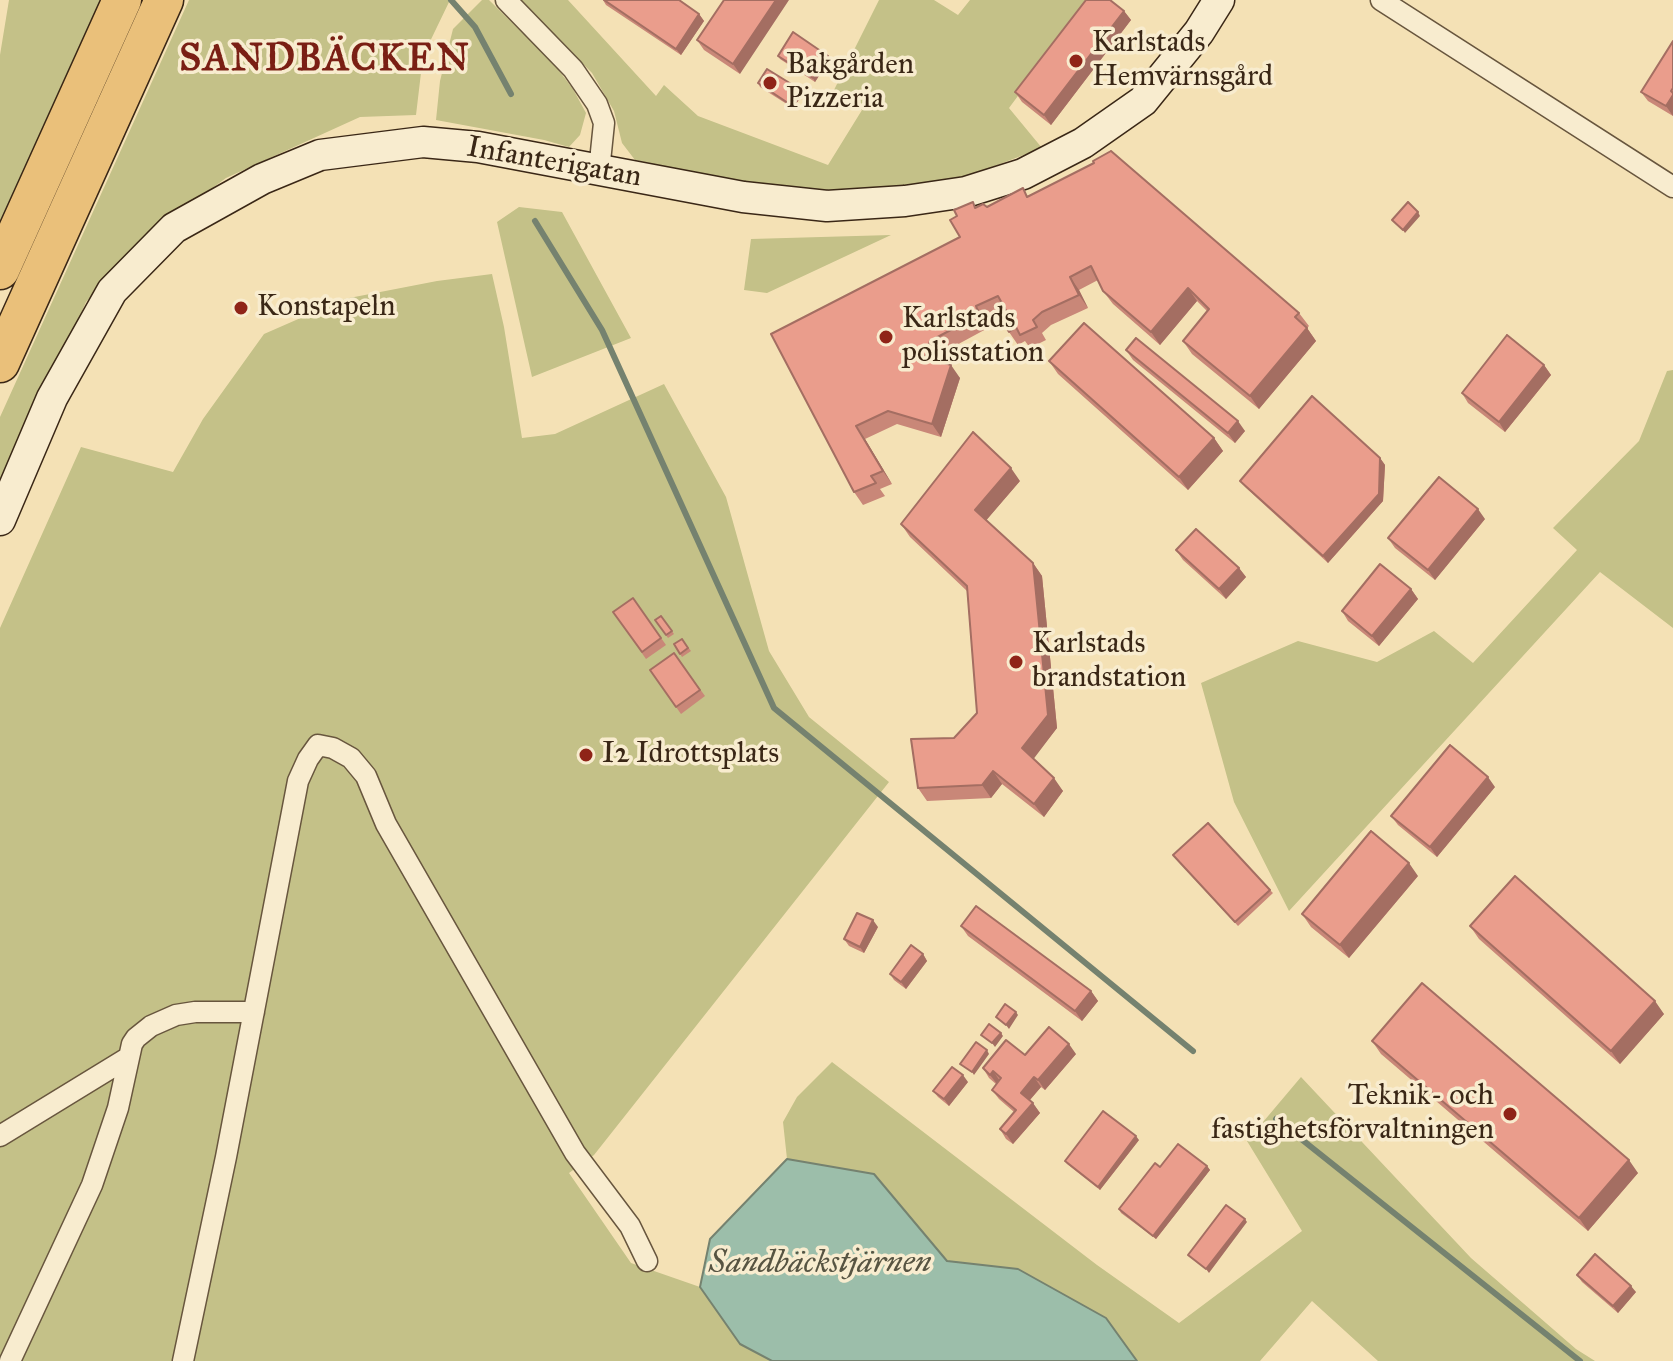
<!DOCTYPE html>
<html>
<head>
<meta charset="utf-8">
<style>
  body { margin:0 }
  canvas { display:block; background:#f4e1b5 }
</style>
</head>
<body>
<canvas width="1673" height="1361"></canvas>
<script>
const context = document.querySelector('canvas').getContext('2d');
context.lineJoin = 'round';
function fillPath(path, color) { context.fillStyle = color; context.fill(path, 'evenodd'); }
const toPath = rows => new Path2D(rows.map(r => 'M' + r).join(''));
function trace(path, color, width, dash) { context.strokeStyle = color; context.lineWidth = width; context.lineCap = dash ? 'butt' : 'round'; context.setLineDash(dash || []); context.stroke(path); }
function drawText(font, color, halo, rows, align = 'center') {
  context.font = font + ' "IM FELL Great Primer",serif'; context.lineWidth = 7; context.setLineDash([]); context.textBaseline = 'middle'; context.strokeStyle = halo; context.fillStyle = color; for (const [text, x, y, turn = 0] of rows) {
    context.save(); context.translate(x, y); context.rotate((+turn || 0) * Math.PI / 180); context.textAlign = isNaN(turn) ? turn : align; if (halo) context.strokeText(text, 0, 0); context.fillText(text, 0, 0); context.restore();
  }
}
fillPath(toPath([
  [9,0,102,0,0,222,0,55],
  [189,0,450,0,423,56,416,115,360,117,226,178,144,239,86,302,0,498,0,417],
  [482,0,489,0,554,64,573,89,586,113,580,135,569,147,544,140,436,120,440,81,453,29],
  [520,0,568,0,656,96,664,85,698,116,828,165,862,110,833,92,879,0,934,0,958,15,970,0,1089,0,1009,108,1042,148,963,178,905,189,825,192,749,184,635,160,622,143,614,111,592,73],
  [519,207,562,212,631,338,532,377,497,222],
  [891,235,767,293,744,290,751,239],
  [492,274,504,327,522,438,555,434,664,384,726,497,769,651,809,717,889,782,594,1155,569,1173,631,1263,700,1287,740,1344,772,1361,0,1361,0,628,81,447,173,472,203,419,264,334,344,299,437,281],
  [1673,370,1673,628,1600,572,1289,911,1234,802,1201,683,1298,641,1377,662,1434,631,1473,663,1577,550,1553,528,1639,441,1667,371],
  [832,1062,1097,1265,1179,1323,1302,1231,1247,1141,1301,1077,1471,1258,1576,1349,1595,1361,1378,1361,1312,1301,1260,1361,1137,1361,1106,1318,1018,1269,947,1261,874,1174,787,1159,783,1122,797,1097]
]), '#c4c188');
const water = toPath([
  [787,1159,874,1174,947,1261,1018,1269,1106,1318,1137,1361,772,1361,740,1344,700,1287,710,1239,787,1159]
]);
fillPath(water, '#9cbeaa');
trace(water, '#75826f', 2);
trace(toPath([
  [451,0,475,27,511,94],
  [535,221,602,330,774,708,1193,1051],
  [1276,1119,1580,1361]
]), '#75826f', 6);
const street = toPath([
  [506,0,573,69,597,104,604,123,599,171],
  [1381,0,1673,187],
  [0,1136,129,1057],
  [10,1361,92,1185,118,1108,132,1044,136,1038,151,1026,176,1015,195,1012,254,1012],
  [183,1361,226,1157,298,781,308,759,318,745,333,748,351,758,366,776,386,824,575,1153,630,1226,647,1261]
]);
const secondary = toPath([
  [0,520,52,398,112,291,174,228,262,179,320,155,423,142,478,147,743,197,827,206,905,201,966,192,1023,174,1083,143,1143,101,1199,32,1219,0]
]);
const highway = toPath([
  [0,270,122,0],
  [0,363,164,0]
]);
trace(street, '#68563e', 23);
trace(secondary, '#3a2716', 33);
trace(highway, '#3a2716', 41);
trace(street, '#f8eccf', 20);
trace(secondary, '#f8eccf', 30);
trace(highway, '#eac07a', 38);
fillPath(toPath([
  [603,0,679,0,699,14,704,21,681,55,606,5],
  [724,0,740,74,704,50,697,40],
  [1124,11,1131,20,1051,125,1022,102,1015,92],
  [1673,41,1673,116,1648,101,1641,92],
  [778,56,828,56,830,59,815,82,780,59],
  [758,83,803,94,793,108,760,87],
  [1029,196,1299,313,1309,326,1307,328,1316,341,1259,409,1192,354,1183,341,1207,311,1197,301,1160,345,1113,304,1103,291,1098,280,1079,290,1088,308,1051,325,1042,333,1046,340,1030,348,1025,341,1018,345,1009,332,1008,314,1005,310,986,319,988,328,940,354,937,361,960,378,941,437,897,424,865,439,892,484,880,489,885,496,863,505,854,492,771,334,960,237,976,207,987,207],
  [1126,350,1245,431,1235,443,1133,360],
  [1049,361,1214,438,1223,451,1188,490,1058,374],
  [1544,365,1551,375,1505,432,1468,403,1462,393],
  [1380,458,1385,465,1383,501,1328,563,1245,487,1240,481],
  [1020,481,986,520,1033,563,1042,576,1057,728,1033,758,1063,791,1044,817,1002,784,991,798,927,801,918,788,954,738,977,713,967,591,910,537,901,524],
  [1485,519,1435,580,1395,548,1388,538],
  [1176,550,1239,568,1246,577,1226,599,1183,560],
  [1411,589,1418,599,1379,646,1348,621,1342,611],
  [633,598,666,645,646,659,613,612],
  [661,616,674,634,668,638,655,620],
  [682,639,691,651,682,657,674,644],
  [674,653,705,696,681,714,650,670],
  [1495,787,1437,857,1398,825,1391,816],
  [1175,858,1270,890,1273,893,1238,926],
  [1418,876,1349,958,1311,927,1302,914],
  [961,926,1091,991,1098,1001,1082,1021,968,936],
  [1470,926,1664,1014,1620,1064,1479,939],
  [878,927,864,953,849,946,844,939],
  [923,954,927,961,906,989,894,980,890,974],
  [1372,1041,1638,1173,1588,1231,1381,1054],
  [1076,1054,1045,1090,1041,1087,1030,1100,1040,1113,1013,1144,1006,1139,1000,1129,1014,1112,999,1099,992,1090,996,1084,989,1078,983,1068,1025,1055],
  [968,1082,949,1106,938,1097,933,1091],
  [1139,1140,1100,1190,1067,1164,1065,1161],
  [1207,1166,1210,1170,1156,1239,1121,1213,1119,1209,1160,1167],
  [1577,1275,1636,1292,1618,1313,1582,1282]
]), '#c98778');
fillPath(toPath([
  [776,0,789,0,740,74,733,64],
  [1124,11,1131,20,1051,125,1044,115],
  [699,14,704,21,681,55,676,49],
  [828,56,830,59,815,82,813,78],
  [801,90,803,94,793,108,791,105],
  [1673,95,1673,116,1666,106],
  [1418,212,1420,216,1405,233,1403,230],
  [1070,277,1079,290,1088,308,1079,295],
  [1188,288,1197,301,1160,345,1151,332],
  [976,306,986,319,988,328,979,315],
  [1307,328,1316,341,1259,409,1250,396],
  [930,341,940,354,934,370,925,357],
  [951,365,960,378,941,437,932,424],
  [1544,365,1551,375,1505,432,1499,422],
  [1238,421,1245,431,1235,443,1228,433],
  [856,426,865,439,892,484,883,471],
  [1214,438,1223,451,1188,490,1179,477],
  [1380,458,1385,465,1383,501,1328,563,1323,556],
  [1011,468,1020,481,984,523,975,510],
  [1478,509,1485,519,1435,580,1428,570],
  [1033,563,1042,576,1057,728,1032,761,1022,748],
  [1239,568,1246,577,1226,599,1219,589],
  [1411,589,1418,599,1379,646,1372,636],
  [993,771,1002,784,991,798,982,785],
  [1488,777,1495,787,1437,857,1430,847],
  [1054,778,1063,791,1044,817,1034,804],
  [1409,863,1418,876,1349,958,1340,945],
  [873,920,878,927,864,953,860,947],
  [923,954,927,961,906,989,901,982],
  [1091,991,1098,1001,1082,1021,1075,1011],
  [1655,1001,1664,1014,1620,1064,1611,1051],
  [1016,1012,1018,1015,1009,1029,1006,1025],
  [1001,1033,1003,1036,995,1047,992,1043],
  [1069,1044,1076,1054,1045,1090,1038,1080],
  [987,1050,989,1054,974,1075,972,1072],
  [993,1071,1000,1081,997,1084,990,1075],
  [963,1075,968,1082,949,1106,944,1099],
  [1034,1077,1041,1087,1028,1102,1021,1093],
  [1033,1103,1040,1113,1013,1144,1006,1134],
  [1136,1136,1139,1140,1100,1190,1098,1187],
  [1629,1160,1638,1173,1588,1231,1579,1218],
  [1207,1166,1210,1170,1156,1239,1153,1236],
  [1245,1219,1247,1222,1209,1273,1206,1269],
  [1631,1286,1636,1292,1618,1313,1613,1306]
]), '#a46e62');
const building = toPath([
  [604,0,679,0,699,14,676,49,604,0],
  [724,0,776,0,733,64,697,40,724,0],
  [1086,0,1110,0,1124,11,1044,115,1015,92,1086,0],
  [793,32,828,56,813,78,778,56,793,32],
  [1673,41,1673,88,1671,91,1673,93,1673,95,1666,106,1641,92,1673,41],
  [767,69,801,90,791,105,758,83,767,69],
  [1111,151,1299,313,1295,317,1307,328,1250,396,1183,341,1209,309,1188,288,1151,332,1103,291,1091,266,1070,277,1079,295,1042,312,1033,320,1037,327,1020,335,1016,327,1009,332,1002,320,1008,314,998,296,976,306,979,315,930,341,925,357,951,365,932,424,888,411,856,426,883,471,871,476,876,483,854,492,771,334,960,237,950,220,957,216,954,210,973,202,975,208,983,204,987,207,1023,188,1027,197,1094,163,1093,161,1111,151],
  [1408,202,1418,212,1403,230,1392,220,1408,202],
  [1084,323,1214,438,1179,477,1049,361,1084,323],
  [1507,335,1544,365,1499,422,1462,393,1507,335],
  [1136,338,1238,421,1228,433,1126,350,1136,338],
  [1312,396,1380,458,1379,494,1323,556,1240,481,1312,396],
  [973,432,1011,468,975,510,1033,563,1048,715,1022,748,1054,778,1034,804,993,771,982,785,918,788,911,739,954,738,977,713,967,586,901,524,973,432],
  [1439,477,1478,509,1428,570,1388,538,1439,477],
  [1196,529,1239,568,1219,589,1176,550,1196,529],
  [1380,564,1411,589,1372,636,1342,611,1380,564],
  [633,598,661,638,642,652,613,612,633,598],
  [661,616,672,631,666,635,655,620,661,616],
  [682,639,688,648,680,654,674,644,682,639],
  [674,653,700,690,676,707,650,670,674,653],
  [1450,745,1488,777,1430,847,1391,816,1450,745],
  [1208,823,1270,890,1235,922,1173,855,1208,823],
  [1371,831,1409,863,1340,945,1302,914,1371,831],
  [1515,876,1655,1001,1611,1051,1470,926,1515,876],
  [976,906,1091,991,1075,1011,961,926,976,906],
  [857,913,873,920,860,947,844,939,857,913],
  [911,945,923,954,901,982,890,974,911,945],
  [1422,983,1629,1160,1579,1218,1372,1041,1422,983],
  [1005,1004,1016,1012,1006,1025,996,1017,1005,1004],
  [989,1024,1001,1033,992,1043,981,1035,989,1024],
  [1049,1027,1069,1044,1038,1080,1034,1077,1021,1093,1033,1103,1006,1134,1000,1129,1016,1110,992,1090,1001,1078,993,1071,990,1075,983,1068,1006,1040,1025,1055,1049,1027],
  [976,1042,987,1050,972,1072,960,1064,976,1042],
  [952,1067,963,1075,944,1099,933,1091,952,1067],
  [1103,1111,1136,1136,1098,1187,1065,1161,1103,1111],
  [1178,1144,1207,1166,1153,1236,1119,1209,1155,1163,1160,1167,1178,1144],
  [1226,1205,1245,1219,1206,1269,1188,1255,1226,1205],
  [1595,1254,1631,1286,1613,1306,1577,1275,1595,1254]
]);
fillPath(building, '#ea9d8c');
trace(building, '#a46e62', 2);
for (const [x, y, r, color] of [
  [1076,61,8,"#8f2418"],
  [770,83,8,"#8f2418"],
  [241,308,8,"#8f2418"],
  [886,337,8,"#8f2418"],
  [1016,662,8,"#8f2418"],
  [586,755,8,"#8f2418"],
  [1510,1114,8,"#8f2418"]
]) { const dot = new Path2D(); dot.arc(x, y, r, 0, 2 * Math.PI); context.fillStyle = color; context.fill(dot); trace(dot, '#f8eccf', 3); }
drawText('30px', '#3a2716', '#f8eccf', [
  ["Karlstads",1092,44],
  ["Hemvärnsgård",1092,78],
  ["Bakgården",786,66],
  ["Pizzeria",786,100],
  ["Konstapeln",257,308],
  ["Karlstads",902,320],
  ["polisstation",902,354],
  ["Karlstads",1032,645],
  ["brandstation",1032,679],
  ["I2 Idrottsplats",602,755],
  ["Teknik- och",1494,1097,"right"],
  ["fastighetsförvaltningen",1494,1131,"right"]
], 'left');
drawText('30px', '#3a2716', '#f8eccf', [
  ["Infanterigatan",554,163,10]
]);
drawText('italic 32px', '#575442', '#f8eccf', [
  ["Sandbäckstjärnen",820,1264]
]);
context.letterSpacing = '2px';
drawText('bold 38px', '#7a1f14', '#f8eccf', [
  ["SANDBÄCKEN",325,61]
]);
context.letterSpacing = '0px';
</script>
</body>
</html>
